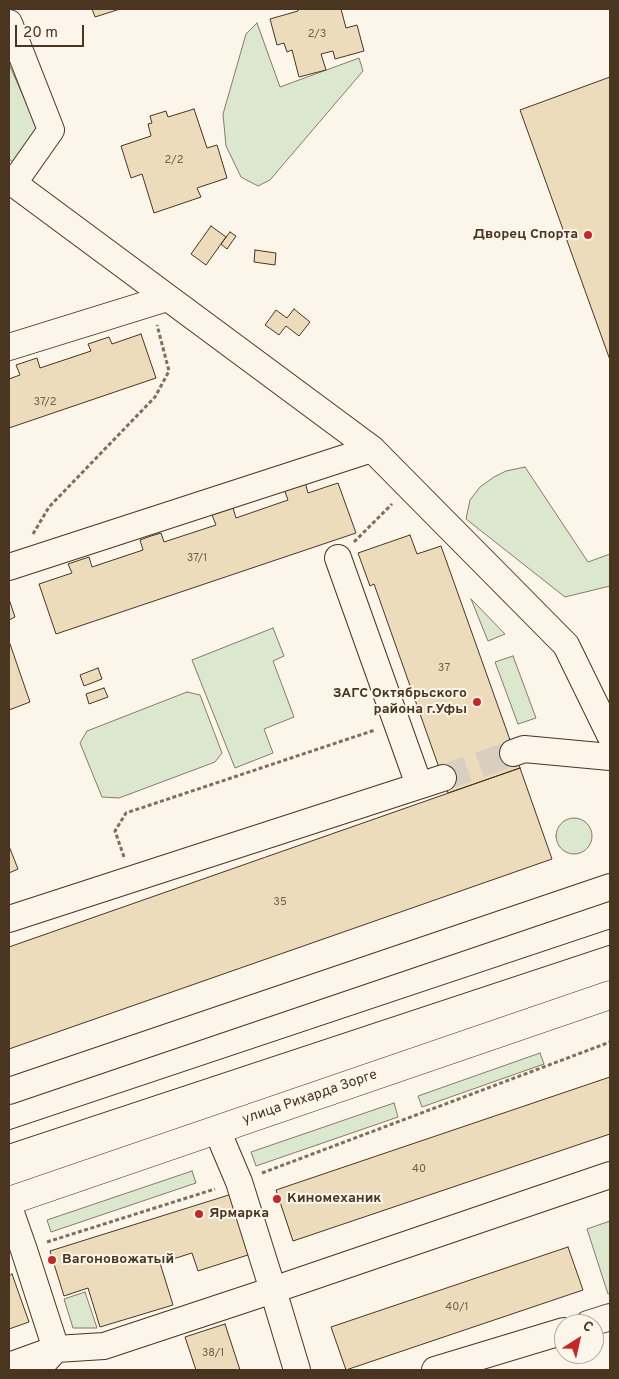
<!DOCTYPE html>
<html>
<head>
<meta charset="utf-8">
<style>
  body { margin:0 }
  #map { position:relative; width:619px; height:1379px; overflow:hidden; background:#fbf6e9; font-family:Overpass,sans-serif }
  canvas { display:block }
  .frame { position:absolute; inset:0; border:10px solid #4a3520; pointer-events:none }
  .north { position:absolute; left:554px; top:1314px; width:50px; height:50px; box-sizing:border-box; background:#fbf6e9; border:1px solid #b4a999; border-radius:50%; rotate:35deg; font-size:14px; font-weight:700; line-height:20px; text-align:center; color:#4a3520 }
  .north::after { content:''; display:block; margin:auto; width:18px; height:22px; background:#c62828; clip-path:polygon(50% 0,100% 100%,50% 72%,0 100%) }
  .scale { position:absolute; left:15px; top:25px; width:69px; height:22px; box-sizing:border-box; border:2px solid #4a3520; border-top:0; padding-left:6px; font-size:15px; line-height:18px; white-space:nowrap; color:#4a3520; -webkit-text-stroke:4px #fbf6e9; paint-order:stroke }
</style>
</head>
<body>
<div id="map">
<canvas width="619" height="1379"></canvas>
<div class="frame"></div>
<div class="north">С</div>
<div class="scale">20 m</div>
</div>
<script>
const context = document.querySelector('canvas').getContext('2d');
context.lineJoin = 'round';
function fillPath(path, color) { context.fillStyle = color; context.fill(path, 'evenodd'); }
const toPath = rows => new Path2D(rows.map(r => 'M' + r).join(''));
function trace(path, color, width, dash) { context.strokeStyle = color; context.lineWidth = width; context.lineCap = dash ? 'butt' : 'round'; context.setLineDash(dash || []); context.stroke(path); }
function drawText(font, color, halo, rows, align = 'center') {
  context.font = font + ' Overpass,sans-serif'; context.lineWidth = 4; context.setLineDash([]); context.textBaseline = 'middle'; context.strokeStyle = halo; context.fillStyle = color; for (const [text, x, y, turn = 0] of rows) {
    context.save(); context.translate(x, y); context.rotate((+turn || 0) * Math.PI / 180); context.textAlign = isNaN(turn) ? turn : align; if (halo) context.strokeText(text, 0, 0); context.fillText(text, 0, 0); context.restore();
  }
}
const green = toPath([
  [257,23,280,87,359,58,363,71,270,180,258,186,241,177,226,146,223,114,246,34,257,23],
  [9,64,39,132,16,164,9,159,9,64],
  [525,467,588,562,610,554,610,586,565,597,466,519,470,500,480,487,494,477,506,471,525,467],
  [471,599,505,634,488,641,471,599],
  [273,628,284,656,273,661,294,717,264,729,273,753,235,768,192,660,273,628],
  [513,656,536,718,518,724,495,662,513,656],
  [187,692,200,695,222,753,215,762,119,798,102,797,80,743,87,731,187,692],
  '556 836a18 18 0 1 1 36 0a18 18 0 1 1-36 0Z',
  [540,1053,544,1064,422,1107,418,1096,540,1053],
  [394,1103,398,1117,256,1166,251,1152,394,1103],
  [192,1171,196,1183,51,1232,47,1220,192,1171],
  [610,1221,610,1293,608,1294,587,1229,610,1221],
  [85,1292,97,1328,73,1328,64,1299,85,1292]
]);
fillPath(green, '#dce7d0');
trace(green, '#887966', 1);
const building = toPath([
  [92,9,120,9,95,17,92,9],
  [298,9,341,9,346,28,357,25,364,51,335,59,333,51,321,54,326,70,299,77,292,50,287,52,284,43,277,45,270,19,298,11,298,9],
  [610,77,610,360,520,110,610,77],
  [194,109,207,148,217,145,227,178,197,188,201,197,154,213,142,174,131,178,121,146,151,136,148,124,152,123,150,116,166,111,168,117,194,109],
  [211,226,226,237,206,265,191,254,211,226],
  [230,232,236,236,227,249,221,244,230,232],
  [255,250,276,253,275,265,254,262,255,250],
  [294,309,310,322,299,336,286,326,279,335,265,325,276,310,287,318,294,309],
  [141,334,156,378,9,428,9,379,20,375,16,365,37,358,40,368,91,351,88,344,109,337,112,344,141,334],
  [305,482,308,493,338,483,356,533,56,634,39,584,72,573,68,564,89,557,92,567,143,550,140,540,151,536,161,533,164,542,216,525,212,515,233,508,236,518,288,500,284,489,305,482],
  [410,535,417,554,441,546,520,768,448,793,374,584,370,586,358,553,410,535],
  [9,599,15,617,9,620,9,599],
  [9,641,30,702,9,710,9,641],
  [98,668,102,679,84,686,80,675,98,668],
  [104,688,108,697,89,704,86,694,104,688],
  [520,768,552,859,9,1049,9,947,520,768],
  [9,846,18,869,9,873,9,846],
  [610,1077,610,1134,293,1241,276,1190,610,1077],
  [232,1194,251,1254,198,1271,192,1253,160,1263,173,1305,100,1327,88,1288,64,1296,50,1251,232,1194],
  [568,1247,583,1290,346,1370,331,1327,568,1247],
  [12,1274,29,1322,9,1329,9,1276,12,1274],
  [225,1324,240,1370,196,1370,185,1337,225,1324]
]);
fillPath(building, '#ecdcbc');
trace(building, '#4a3520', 1);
trace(toPath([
  [443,778,513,753]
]), '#d8cfc1', 26, [26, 13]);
const minor = toPath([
  [9,23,51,130,13,184],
  [9,180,372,449,566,645,610,735],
  [9,347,167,298],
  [338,558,419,785],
  [9,567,372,449],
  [513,753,524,749,610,757],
  [9,919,443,778],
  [9,1091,610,887],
  [217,1130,239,1182,273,1290,610,1175],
  [9,1207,24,1250,56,1349,44,1362],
  [588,1324,610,1317],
  [9,1366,56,1349,104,1346,273,1290,297,1370],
  [435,1370,564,1331]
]);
const major = toPath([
  [9,1201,610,995]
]);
trace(minor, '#4a3520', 28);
trace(major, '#4a3520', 29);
trace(toPath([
  [33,534,49,507,155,397,169,371,157,325],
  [354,542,392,504],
  [124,857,115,831,126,813,375,730],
  [262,1173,610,1042],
  [47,1242,215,1189]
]), '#7f6f5c', 3, [4, 2.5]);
trace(minor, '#fbf6e9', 26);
trace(major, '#fbf6e9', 28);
trace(toPath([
  [9,1130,610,929],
  [9,1144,610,945]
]), '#4a3520', 1);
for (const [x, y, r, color] of [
  [588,235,5,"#c62828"],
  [477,702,5,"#c62828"],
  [277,1199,5,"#c62828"],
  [199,1214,5,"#c62828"],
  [52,1260,5,"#c62828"]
]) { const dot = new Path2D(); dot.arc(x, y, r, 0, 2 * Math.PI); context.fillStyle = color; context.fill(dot); trace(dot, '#fbf6e9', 2); }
drawText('11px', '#725f47', null, [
  ["2/3",317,35],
  ["2/2",174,161],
  ["37/2",45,403],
  ["37/1",197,559],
  ["37",444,669],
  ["35",280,903],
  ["40",419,1170],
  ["40/1",457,1308],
  ["38/1",213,1354]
]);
drawText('bold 14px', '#4a3520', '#fbf6e9', [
  ["Дворец Спорта",578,235,"right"],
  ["ЗАГС Октябрьского",467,694,"right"],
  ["района г.Уфы",467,710,"right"],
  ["Киномеханик",287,1199],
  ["Ярмарка",209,1214],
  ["Вагоновожатый",62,1260]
], 'left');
drawText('14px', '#4a3520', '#fbf6e9', [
  ["улица Рихарда Зорге",310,1098,-19]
]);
</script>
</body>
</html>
